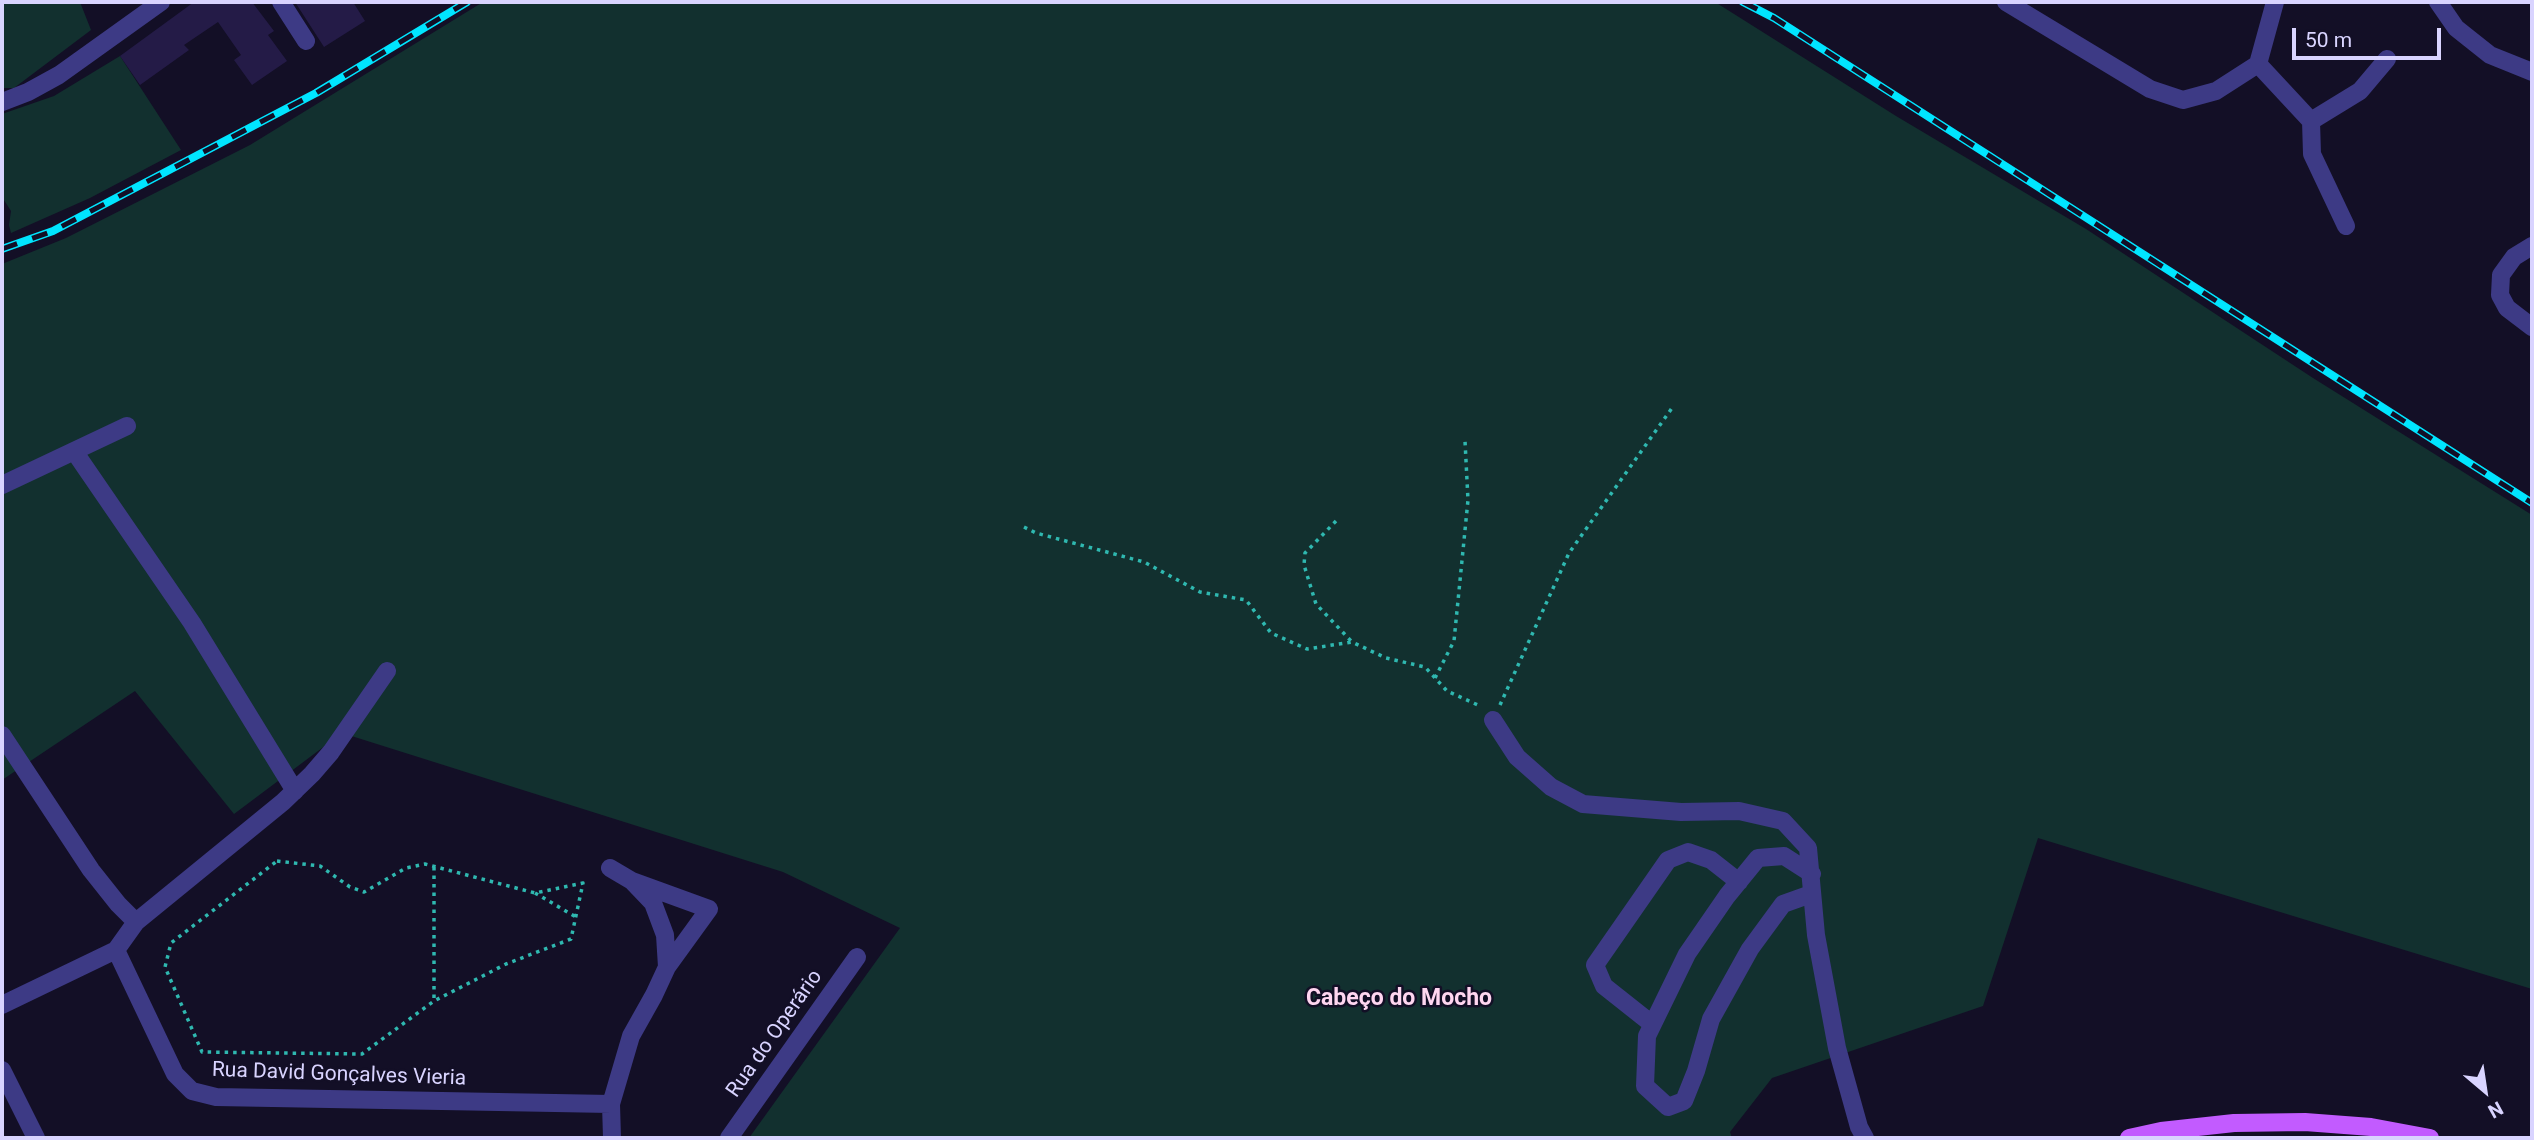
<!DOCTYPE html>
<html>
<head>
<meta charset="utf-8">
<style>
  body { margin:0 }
  #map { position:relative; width:2534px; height:1140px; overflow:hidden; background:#130f26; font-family:Roboto,sans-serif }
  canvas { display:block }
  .frame { position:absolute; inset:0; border:4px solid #d9d4ff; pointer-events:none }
  .north { position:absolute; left:2450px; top:1056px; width:70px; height:70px; -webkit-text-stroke:5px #130f26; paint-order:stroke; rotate:151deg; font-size:19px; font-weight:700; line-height:28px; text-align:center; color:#d9d4ff }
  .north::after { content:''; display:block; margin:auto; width:24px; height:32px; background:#d9d4ff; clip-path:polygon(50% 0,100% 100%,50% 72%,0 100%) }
  .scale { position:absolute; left:2292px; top:28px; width:149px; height:32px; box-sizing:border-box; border:4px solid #d9d4ff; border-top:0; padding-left:9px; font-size:21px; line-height:24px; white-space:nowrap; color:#d9d4ff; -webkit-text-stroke:5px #130f26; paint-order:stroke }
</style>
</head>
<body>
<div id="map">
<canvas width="2534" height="1140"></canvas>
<div class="frame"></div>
<div class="north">N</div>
<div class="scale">50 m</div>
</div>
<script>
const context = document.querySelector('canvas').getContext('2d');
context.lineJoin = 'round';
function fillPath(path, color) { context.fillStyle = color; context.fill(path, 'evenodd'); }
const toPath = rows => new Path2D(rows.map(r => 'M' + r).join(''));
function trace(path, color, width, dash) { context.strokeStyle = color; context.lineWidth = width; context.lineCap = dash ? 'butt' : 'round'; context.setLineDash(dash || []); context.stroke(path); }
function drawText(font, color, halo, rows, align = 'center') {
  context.font = font + ' Roboto,sans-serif'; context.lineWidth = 5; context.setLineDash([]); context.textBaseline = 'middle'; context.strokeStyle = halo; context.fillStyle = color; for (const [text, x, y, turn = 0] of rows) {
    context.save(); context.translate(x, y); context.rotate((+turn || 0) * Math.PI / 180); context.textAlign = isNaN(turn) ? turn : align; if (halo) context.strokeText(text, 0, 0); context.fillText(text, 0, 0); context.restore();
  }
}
fillPath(toPath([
  [2,2,80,2,91,30,14,88,2,88],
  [483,2,1715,2,1896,116,2086,229,2313,378,2532,515,2532,989,2038,838,1983,1006,1772,1078,1730,1132,1732,1138,749,1138,900,928,783,872,342,733,234,814,135,691,2,780,2,264,66,238,250,145],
  [120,56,181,150,90,198,11,233,9,225,11,211,2,197,2,114,54,96]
]), '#12302f');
fillPath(toPath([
  [194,2,252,2,274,31,268,35,287,61,252,85,234,60,241,55,218,22,184,45,189,50,140,85,120,56],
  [295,2,353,2,365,21,324,47]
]), '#241b47');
trace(toPath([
  [1336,521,1305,553,1304,565,1316,604,1352,642],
  [1024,527,1036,533,1144,562,1200,592,1246,600,1271,633,1307,649,1352,642,1386,658,1425,667,1447,691,1480,706],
  [1435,678,1454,641,1468,500,1465,441],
  [1500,705,1569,553,1672,408],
  [277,861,320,866,350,887,364,892,406,868,425,864,535,893,583,883,571,939,506,964,434,1001,362,1054,202,1052,165,967,171,943,277,861],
  [434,867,434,1001],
  [535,893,576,917]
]), '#2fb8b0', 3.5, [3.5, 5]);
trace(toPath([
  [281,2,306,41],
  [2006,2,2150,89,2183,100,2216,91,2258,64,2275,2],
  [2438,2,2456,28,2490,55,2532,72],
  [2258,64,2311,121,2312,154,2346,226],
  [2,102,28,92,59,75,161,2],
  [2311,121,2360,91,2387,59],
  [2532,246,2514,257,2501,275,2500,295,2507,308,2532,327],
  [74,451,192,623,295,791],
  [2,485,127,426],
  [1493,720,1517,757,1551,787,1583,804,1681,812,1739,811,1783,821,1808,848,1816,935,1837,1048,1859,1127,1865,1138],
  [2,735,91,870,118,904,136,922],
  [610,868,632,881,653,903,665,935,667,967,709,909,632,881],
  [1811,894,1783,904,1750,949,1711,1019,1696,1071,1684,1101,1668,1107,1645,1086,1647,1036,1687,954,1727,896,1758,858,1784,856,1812,874],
  [116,950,175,1074,192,1091,216,1097,611,1104,612,1138],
  [116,950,136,922,283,802,312,774,331,752,387,671],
  [2,1005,116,950],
  [1652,1024,1604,986,1595,965,1668,860,1688,852,1711,860,1739,882],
  [2,1070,36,1138],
  [611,1104,631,1036,654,995,667,967],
  [729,1138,857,957]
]), '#3d3a85', 18);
trace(toPath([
  [2129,1138,2161,1131,2234,1123,2305,1122,2371,1127,2430,1138]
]), '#c25bff', 18);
const rail = toPath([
  [1743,2,1774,18,2532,503],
  [2,249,53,231,316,93,467,2]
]);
trace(rail, '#00e5ff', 8);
trace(rail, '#130f26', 5, [16]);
drawText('21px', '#d9d4ff', '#130f26', [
  ["Rua do Operário",775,1034,-55],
  ["Rua David Gonçalves Vieria",339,1075,2]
]);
drawText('bold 23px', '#ffd6f0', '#130f26', [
  ["Cabeço do Mocho",1399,999]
]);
</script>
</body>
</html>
